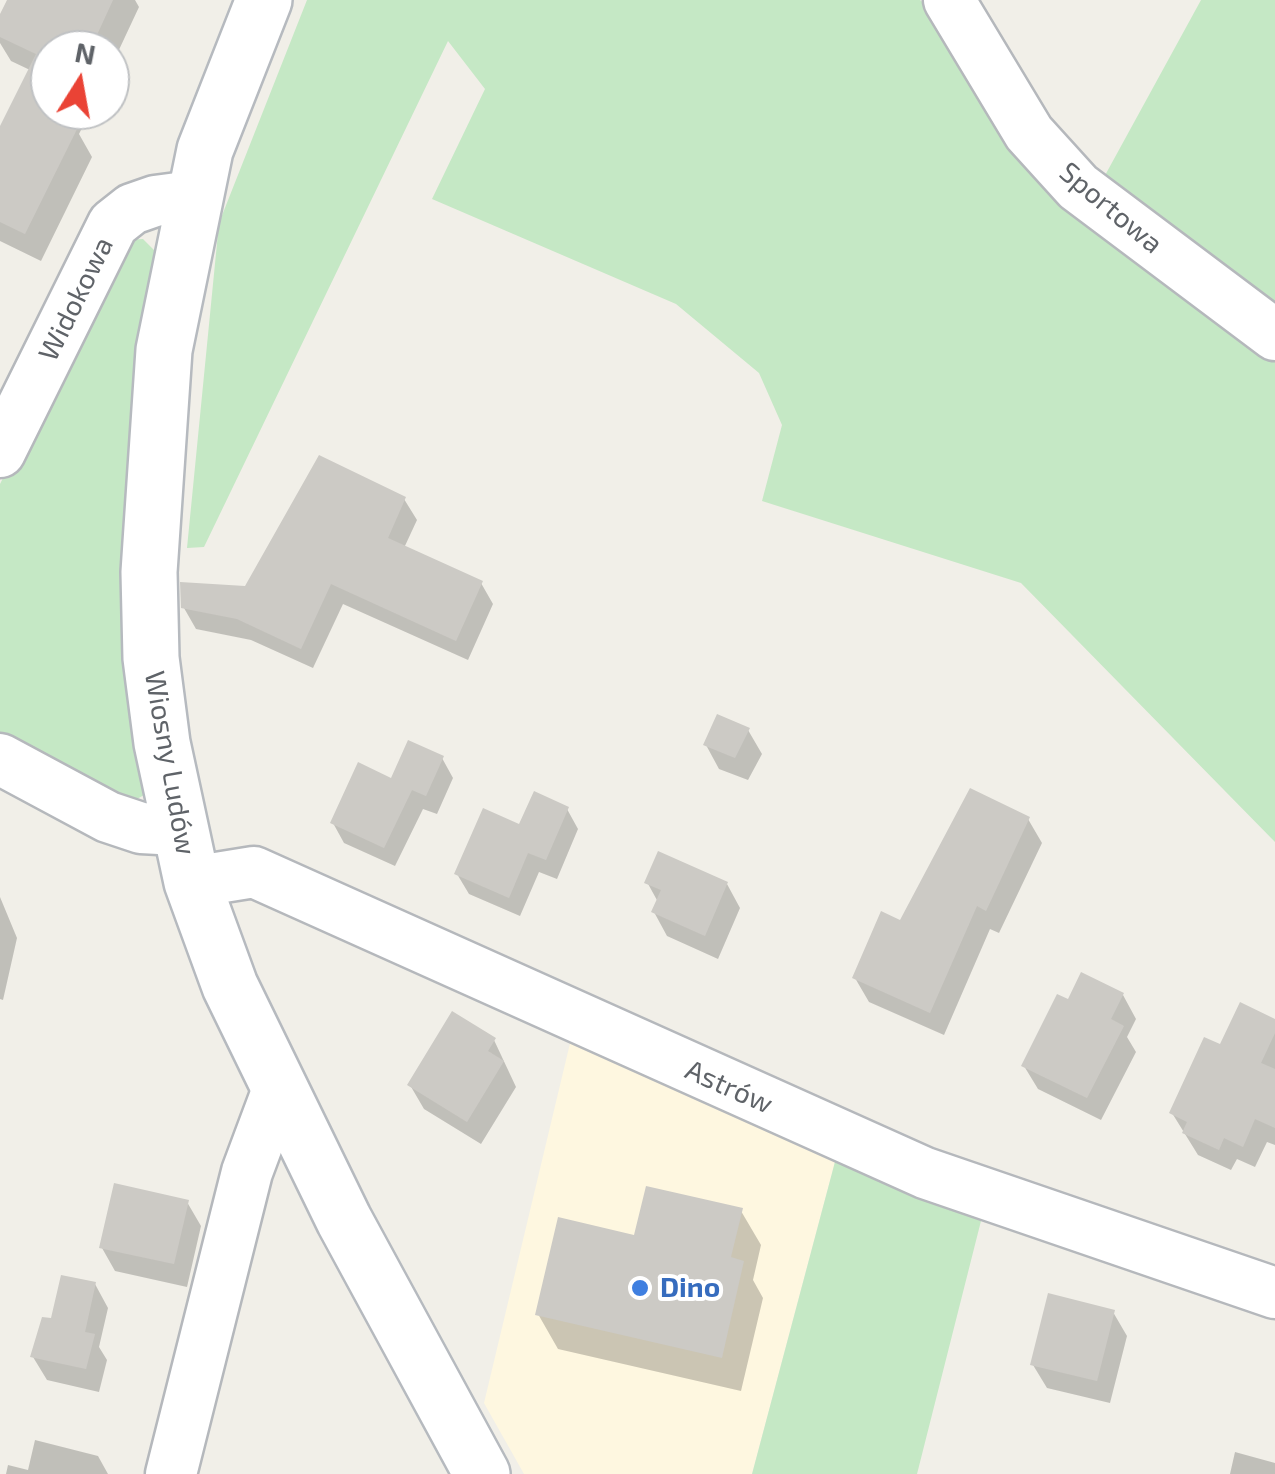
<!DOCTYPE html>
<html>
<head>
<meta charset="utf-8">
<style>
  body { margin:0 }
  #map { position:relative; width:1275px; height:1474px; overflow:hidden; background:#f1efe8; font-family:"Exo 2",sans-serif }
  canvas { display:block }
  .north { position:absolute; left:30px; top:30px; width:100px; height:100px; box-sizing:border-box; background:#fff; border:2px solid #bfc1c3; border-radius:50%; rotate:11deg; font-size:28px; font-weight:700; line-height:40px; text-align:center; color:#5f6368 }
  .north::after { content:''; display:block; margin:auto; width:35px; height:45px; background:#ea4335; clip-path:polygon(50% 0,100% 100%,50% 72%,0 100%) }
</style>
</head>
<body>
<div id="map">
<canvas width="1275" height="1474"></canvas>
<div class="north">N</div>
</div>
<script>
const context = document.querySelector('canvas').getContext('2d');
context.lineJoin = 'round';
function fillPath(path, color) { context.fillStyle = color; context.fill(path, 'evenodd'); }
const toPath = rows => new Path2D(rows.map(r => 'M' + r).join(''));
function trace(path, color, width, dash) { context.strokeStyle = color; context.lineWidth = width; context.lineCap = dash ? 'butt' : 'round'; context.setLineDash(dash || []); context.stroke(path); }
function drawText(font, color, halo, rows, align = 'center') {
  context.font = font + ' "Exo 2",sans-serif'; context.lineWidth = 8; context.setLineDash([]); context.textBaseline = 'middle'; context.strokeStyle = halo; context.fillStyle = color; for (const [text, x, y, turn = 0] of rows) {
    context.save(); context.translate(x, y); context.rotate((+turn || 0) * Math.PI / 180); context.textAlign = isNaN(turn) ? turn : align; if (halo) context.strokeText(text, 0, 0); context.fillText(text, 0, 0); context.restore();
  }
}
fillPath(toPath([
  [572,1035,836,1158,752,1474,524,1474,484,1403]
]), '#fef7e0');
fillPath(toPath([
  [307,0,920,0,939,16,1275,356,1275,842,1021,583,762,501,782,425,759,373,676,304,432,199,485,89,448,41,204,547,187,548,219,223],
  [1201,0,1275,0,1275,324,1097,190],
  [143,239,158,254,131,404,125,619,144,769,144,795,130,803,0,740,0,484,124,240],
  [836,1158,982,1217,917,1474,752,1474]
]), '#c5e8c5');
fillPath(toPath([
  [10,0,135,0,139,7,110,69,110,50,50,50,50,110,91,110,79,134,92,157,41,261,0,241,0,131,30,70,11,61,0,43,0,20],
  [404,499,417,520,404,548,481,583,493,604,468,660,343,604,313,668,251,640,196,629,184,608,247,589],
  [748,730,762,754,748,780,719,769,706,745],
  [442,758,453,778,437,814,423,809,395,866,344,843,333,823,392,781],
  [567,809,578,829,557,879,539,872,520,916,469,894,457,874,520,827],
  [1028,819,1042,843,999,933,990,929,944,1035,869,1002,855,978],
  [647,882,727,884,740,908,718,959,667,936,654,912,658,902],
  [0,897,17,938,3,1000,0,999],
  [1123,995,1136,1019,1127,1037,1136,1052,1101,1120,1038,1089,1024,1066,1069,1002],
  [1275,1021,1275,1145,1267,1142,1255,1167,1237,1159,1231,1170,1198,1155,1172,1113,1222,1048],
  [494,1040,516,1087,481,1144,424,1109,410,1085],
  [187,1202,201,1226,187,1287,115,1271,102,1248],
  [741,1211,761,1245,753,1280,763,1298,741,1391,558,1349,538,1314,636,1238],
  [95,1284,108,1308,99,1347,107,1360,99,1392,47,1380,33,1357,53,1321],
  [1113,1312,1127,1336,1110,1403,1047,1388,1033,1365],
  [35,1440,98,1456,108,1474,6,1474,8,1465,28,1470],
  [1235,1452,1275,1463,1275,1474,1230,1474]
]), '#0003');
fillPath(toPath([
  [7,0,113,0,90,50,50,50,50,114,78,127,25,234,0,222,0,126,36,54,0,37,0,14],
  [319,455,406,497,388,538,483,581,456,641,331,584,301,649,237,619,181,608,180,582,245,586],
  [717,714,750,728,735,758,703,745],
  [408,740,444,756,426,796,412,790,384,848,330,823,358,762,391,778],
  [970,788,1030,817,986,911,977,906,930,1013,852,978,881,911,900,920],
  [534,791,569,807,546,860,528,853,509,898,454,874,483,808,519,824],
  [658,851,728,882,705,936,651,912,661,890,644,883],
  [1081,972,1124,993,1111,1019,1124,1026,1087,1098,1021,1066,1057,994,1068,999],
  [1240,1002,1275,1019,1275,1033,1261,1063,1275,1069,1275,1128,1255,1119,1243,1147,1224,1138,1219,1150,1182,1133,1187,1122,1169,1113,1204,1037,1220,1044],
  [452,1011,496,1038,488,1051,504,1061,467,1122,407,1085],
  [114,1183,189,1200,174,1264,99,1248],
  [646,1186,743,1208,731,1257,744,1261,722,1358,535,1315,558,1217,634,1235],
  [61,1275,96,1282,85,1332,95,1334,86,1369,30,1357,42,1317,51,1318],
  [1048,1293,1115,1310,1097,1381,1030,1365]
]), '#cccac5');
const street = toPath([
  [949,0,1029,133,1078,187,1275,335],
  [0,452,113,224,132,209,155,201,193,196],
  [0,759,108,817,141,828,178,830],
  [192,882,254,872,925,1173,1275,1293],
  [171,1474,247,1172,278,1089]
]);
const secondary = toPath([
  [264,0,205,150,164,350,149,572,151,658,162,743,192,882,230,986,344,1220,482,1474]
]);
trace(street, '#b5b8bc', 55);
trace(secondary, '#b6babf', 60);
trace(street, '#fff', 50);
trace(secondary, '#fff', 55);
for (const [x, y, r, color] of [
  [640,1288,10,"#3f7fe0"]
]) { const dot = new Path2D(); dot.arc(x, y, r, 0, 2 * Math.PI); context.fillStyle = color; context.fill(dot); trace(dot, '#fff', 4); }
drawText('28px', '#5f6368', '#fff', [
  ["Sportowa",1111,208,40],
  ["Widokowa",76,299,-64],
  ["Wiosny Ludów",170,763,80],
  ["Astrów",729,1087,24]
]);
drawText('bold 28px', '#366cbe', '#fff', [
  ["Dino",660,1288]
], 'left');
</script>
</body>
</html>
